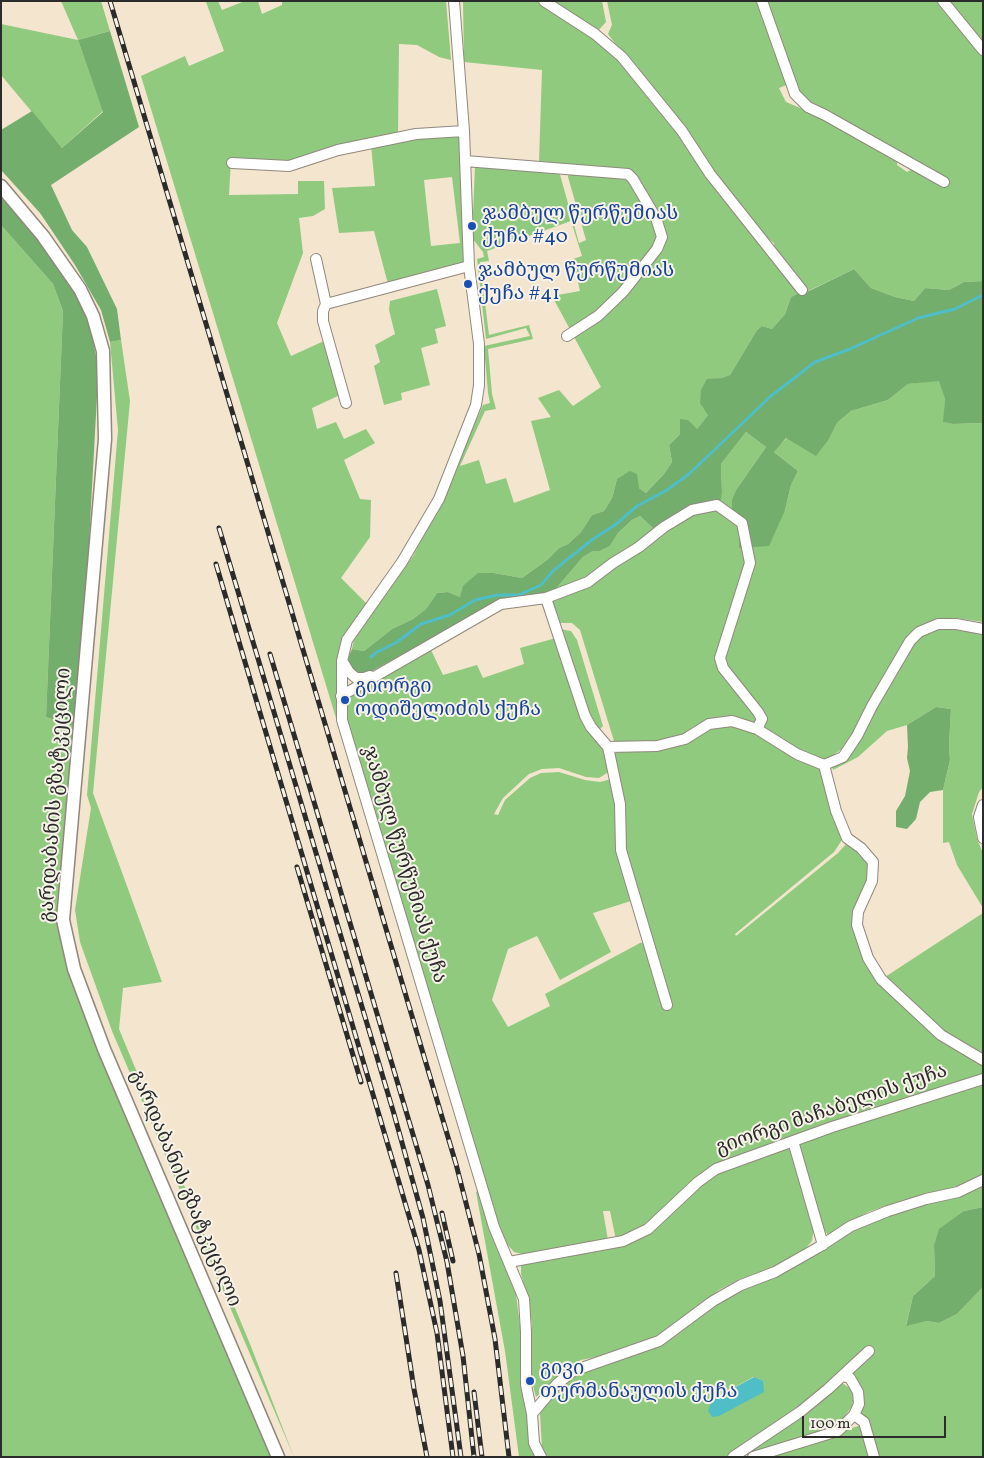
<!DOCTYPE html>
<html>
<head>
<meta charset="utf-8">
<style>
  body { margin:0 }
  #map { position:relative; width:984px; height:1458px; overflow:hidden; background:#f4e5ce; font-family:Vollkorn,serif }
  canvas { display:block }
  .frame { position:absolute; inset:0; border:2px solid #2b2b2b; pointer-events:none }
  .scale { position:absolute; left:802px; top:1416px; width:144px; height:22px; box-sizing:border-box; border:2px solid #2b2b2b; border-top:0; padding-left:6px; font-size:15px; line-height:18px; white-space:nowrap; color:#2b2b2b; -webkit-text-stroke:4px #f7f3e8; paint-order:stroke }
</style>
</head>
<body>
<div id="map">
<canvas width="984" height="1458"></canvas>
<div class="frame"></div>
<div class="scale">100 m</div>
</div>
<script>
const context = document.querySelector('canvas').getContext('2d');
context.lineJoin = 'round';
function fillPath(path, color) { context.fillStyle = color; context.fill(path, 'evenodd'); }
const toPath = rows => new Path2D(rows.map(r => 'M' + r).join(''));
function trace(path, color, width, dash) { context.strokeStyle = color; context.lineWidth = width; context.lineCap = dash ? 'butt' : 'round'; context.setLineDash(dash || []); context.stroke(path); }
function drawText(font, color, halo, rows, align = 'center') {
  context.font = font + ' Vollkorn,"Noto Serif Georgian",serif'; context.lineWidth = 4; context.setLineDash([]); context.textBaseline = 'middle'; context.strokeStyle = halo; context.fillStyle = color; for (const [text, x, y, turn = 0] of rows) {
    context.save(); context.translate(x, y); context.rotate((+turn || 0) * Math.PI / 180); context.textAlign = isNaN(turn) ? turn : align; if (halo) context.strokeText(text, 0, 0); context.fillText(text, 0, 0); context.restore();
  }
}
fillPath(toPath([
  [61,1,101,1,110,31,78,40,103,111,62,148,1,75,1,24,78,40],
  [209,1,218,1,222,10,245,1,258,1,262,14,282,5,282,1,446,1,451,60,439,57,417,45,399,44,398,135,289,163,231,160,229,195,298,194,298,181,324,181,325,209,313,216,299,218,303,253,277,323,291,356,324,341,340,395,312,408,317,429,336,422,344,439,366,429,375,443,344,460,360,499,371,500,370,537,341,578,367,604,337,662,336,718,141,76,185,56,189,66,224,51,206,2],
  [463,1,540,1,595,39,622,61,801,292,791,297,785,314,772,329,762,326,757,330,730,375,721,378,707,380,708,415,697,429,680,434,669,445,672,462,664,474,646,493,639,488,617,479,612,498,604,511,592,515,581,532,568,544,559,548,547,560,522,578,494,573,460,597,448,592,437,593,426,609,413,619,392,629,364,651,352,649,354,639,413,556,441,502,483,405,490,403,488,393,484,346,530,336,526,328,486,339,477,259,484,257,483,252,472,238,475,166,559,171,579,243,586,240,568,177,569,173,627,178,652,222,658,217,631,170,539,161,542,70,464,62],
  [571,221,582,256,573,259,580,291,552,296,601,387,573,406,559,390,538,398,551,417,531,421,550,490,514,503,506,478,486,484,479,460,460,466,485,411,496,409,492,394,488,349,533,339,529,325,489,335,480,262,489,261,487,251],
  [551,1,602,1,606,22,597,32],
  [607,1,758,1,789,84,779,88,786,102,817,115,897,160,897,165,907,172,914,168,807,100,798,89,765,1,939,1,983,55,983,281,964,282,949,290,925,288,914,301,895,297,871,288,854,269,806,292,775,253,774,243,756,230,608,34,612,25],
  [947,1,983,1,983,44],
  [459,137,465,264,388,284,374,231,339,233,332,188,375,186,371,145,421,138],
  [452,177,460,243,431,246,424,180],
  [1,225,53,284,63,311,46,717,73,726,59,909,63,940,274,1457,1,1457],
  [437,289,446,326,435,329,438,343,421,348,430,385,401,393,402,400,384,405,374,366,380,362,375,345,395,334,389,310,390,301],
  [121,340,130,401,93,793,162,982,123,988,119,1029,250,1344,294,1457,112,1031,80,942,75,910,91,808,87,795,118,430,110,342],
  [940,380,945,399,944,422,953,424,983,423,983,622,955,618,932,621,917,628,855,733,843,748,828,759,816,759,729,718,685,736,657,744,624,744,614,741,580,630,572,623,557,623,546,592,554,591,583,557,593,551,600,551,610,546,618,533,632,520,640,516,656,531,722,492,721,464,746,432,766,447,736,490,732,499,732,510,739,534,739,547,785,510,791,485,798,471,773,451,787,438,829,439,837,423,851,411,888,400,908,384],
  [940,627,983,632,983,787,979,792,972,814,977,839,983,853,983,908,957,865,949,842,943,843,943,790,950,760,949,746,951,709,936,707,907,725,887,731,858,757,833,770,832,766,907,653,920,635],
  [560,629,571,631,577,640,603,726,599,730,590,721],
  [556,638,583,717,590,729,603,745,610,767,607,773,599,778,586,777,559,768,542,769,529,774,503,798,494,814,498,815,505,800,530,778,541,773,559,772,585,780,600,782,611,779,614,780,619,803,618,849,634,900,593,913,611,952,560,980,537,936,508,949,492,1000,508,1027,550,1006,545,994,640,943,644,942,647,945,665,1007,670,1005,623,848,623,803,613,753,658,748,685,741,710,726,733,724,756,731,796,756,822,769,824,774,834,812,844,837,834,852,735,934,736,936,838,853,847,843,852,843,870,861,868,880,865,894,855,912,854,921,857,938,876,978,942,1038,983,1063,983,1076,724,1161,712,1168,647,1226,631,1236,616,1240,610,1211,603,1211,608,1240,606,1242,530,1256,514,1252,507,1244,501,1234,428,1001,345,718,346,706,352,696,430,648,443,675,477,665,483,678,524,664,520,648],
  [983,913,983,1056,942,1032,885,977],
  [983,1083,983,1176,944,1192,900,1201,868,1212,828,1235,822,1227,798,1146,805,1141],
  [789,1146,794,1151,814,1227,812,1241,804,1250,769,1269,740,1279,719,1290,658,1337,606,1355,581,1360,567,1367,548,1387,536,1397,531,1378,529,1363,532,1325,528,1298,521,1274,521,1265,618,1245,721,1169],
  [983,1186,983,1207,964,1211,934,1246,935,1276,913,1296,906,1325,927,1321,939,1323,957,1314,983,1287,983,1457,877,1457,860,1415,864,1400,857,1382,849,1373,874,1350,869,1345,816,1394,725,1457,547,1457,542,1448,540,1413,558,1388,573,1375,615,1361,716,1304,856,1229,890,1214,972,1192],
  [753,1377,762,1381,712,1400],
  [479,1190,499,1250,516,1294,520,1326,521,1383,529,1413,528,1441,536,1457,519,1457,505,1351,476,1192],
  [842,1383,851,1389,854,1397,852,1406,843,1419,829,1428,741,1457,804,1414],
  [861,1425,870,1457,766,1457]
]), '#8fca7e');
fillPath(toPath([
  [110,31,139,127,51,185,72,230,87,247,117,309,121,340,110,342,101,310,75,265,40,213,1,170,1,130,32,111,62,148,103,112,78,40],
  [1,194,43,246,76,293,91,329,96,356,98,377,84,636,73,726,46,717,63,311,53,284,1,225],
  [854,269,871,288,895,297,914,301,925,288,949,290,964,282,983,281,983,423,953,424,943,422,945,399,939,381,908,384,888,400,851,411,837,423,829,439,816,456,786,438,774,452,798,471,791,485,785,510,769,546,739,548,739,534,732,510,732,499,736,490,766,447,746,432,721,464,722,492,720,503,656,531,640,516,632,520,618,533,610,546,600,551,593,551,583,557,554,591,502,600,372,671,362,674,354,671,349,665,348,658,352,649,364,651,392,629,413,619,426,609,437,593,448,592,460,597,463,586,478,573,494,573,522,578,547,560,559,548,568,544,581,532,592,515,604,511,612,498,617,479,630,471,637,474,639,488,646,493,664,474,672,462,669,445,680,434,680,419,688,420,697,429,708,415,700,403,701,390,707,379,721,378,730,375,757,330,762,326,772,329,785,314,791,297,801,292,809,291],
  [936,707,951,709,949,746,950,760,943,790,930,792,920,802,916,819,907,829,896,827,896,811,905,796,910,771,907,758,908,747,907,725],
  [983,1207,983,1287,957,1314,939,1323,927,1321,906,1326,913,1296,935,1276,934,1246,939,1229,964,1211]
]), '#73ae6d');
fillPath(toPath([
  [754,1377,763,1381,764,1392,719,1416,712,1417,708,1411,712,1400]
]), '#50bec6');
trace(toPath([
  [371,657,377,652,397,642,421,624,450,615,475,600,498,595,519,595,541,585,554,570,593,539,615,525,637,506,667,490,689,474,771,396,815,362,850,349,918,318,955,309,983,295]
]), '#50bec6', 3);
const minor = toPath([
  [454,1,464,131,469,266,479,344,479,385,476,405,439,499,402,562,347,640,342,661,342,720,494,1227,524,1299,526,1332,526,1385,532,1414,534,1443,541,1457],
  [544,1,595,34,622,57,682,131,710,174,802,290],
  [762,1,795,94,808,107,825,115,944,182],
  [943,1,983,50],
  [465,161,628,174,633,179,656,218,662,237,657,249,623,292,598,316,567,336],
  [232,163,289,166,338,150,416,134,464,131],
  [316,259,326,304,323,311,323,321,346,403],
  [326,304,469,266],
  [546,598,585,716,591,727,608,747,620,804,621,850,667,1005],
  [343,662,349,672,356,678,364,678,370,676],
  [341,696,501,604,546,598,588,582,613,563,639,547,664,527,692,510,717,505,742,523,750,563,720,658,723,668,758,712,762,719,757,729],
  [608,747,657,746,685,739,709,724,732,721,757,729,797,754,824,765,836,811,847,838,861,848,873,862,872,881,858,912,857,925,868,958,881,979,941,1035,983,1060],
  [824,765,843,757,857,736,872,706,910,641,919,632,938,624,956,624,983,629],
  [983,805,979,817,983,838],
  [793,1141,823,1245],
  [509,1262,623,1241,648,1229,698,1182,716,1169,832,1127,983,1079],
  [532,1414,557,1384,573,1371,659,1341,713,1301,741,1285,775,1272,819,1247,851,1226,888,1211,926,1199,958,1192,983,1180],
  [854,1415,864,1422,874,1457],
  [733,1457,800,1412,828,1389,869,1351],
  [753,1457,838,1431,854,1415,859,1404,858,1392,850,1378,842,1376]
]);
const major = toPath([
  [1,186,43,236,80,289,93,316,103,351,105,439,63,920,74,969,104,1049,278,1457]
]);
trace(minor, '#90887c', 12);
trace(major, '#90887c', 15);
trace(minor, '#fff', 10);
trace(major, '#fff', 12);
const rail = toPath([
  [110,1,456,1164,479,1254,495,1339,509,1457],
  [219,528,394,1114,423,1218,440,1301,461,1457],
  [216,564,419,1250,437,1333,453,1457],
  [270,654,428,1185,447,1262,463,1356,474,1457],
  [297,867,361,1082],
  [442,1213,453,1261],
  [396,1273,414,1389,427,1457],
  [474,1392,482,1457]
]);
trace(rail, '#2b2b2b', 5);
trace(rail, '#f7f3e8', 3, [9]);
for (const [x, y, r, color] of [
  [472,226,5,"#1a4fb4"],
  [468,284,5,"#1a4fb4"],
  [345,700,5,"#1a4fb4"],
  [530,1381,5,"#1a4fb4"]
]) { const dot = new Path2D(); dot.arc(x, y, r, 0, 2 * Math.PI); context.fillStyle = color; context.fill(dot); trace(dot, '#f7f3e8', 2); }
drawText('20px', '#164399', '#f7f3e8', [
  ["ჯამბულ წურწუმიას",482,215],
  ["ქუჩა #40",482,238],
  ["ჯამბულ წურწუმიას",478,272],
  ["ქუჩა #41",478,295],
  ["გიორგი",355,688],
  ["ოდიშელიძის ქუჩა",355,711],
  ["გივი",540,1370],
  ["თურმანაულის ქუჩა",540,1393]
], 'left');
drawText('20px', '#2b2b2b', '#f7f3e8', [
  ["გარდაბანის გზატკეცილი",57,795,-86],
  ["ჯამბულ წურწუმიას ქუჩა",403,865,73],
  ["გიორგი მაჩაბელის ქუჩა",832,1111,-19],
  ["გარდაბანის გზატკეცილი",184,1189,67]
]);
</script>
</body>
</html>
